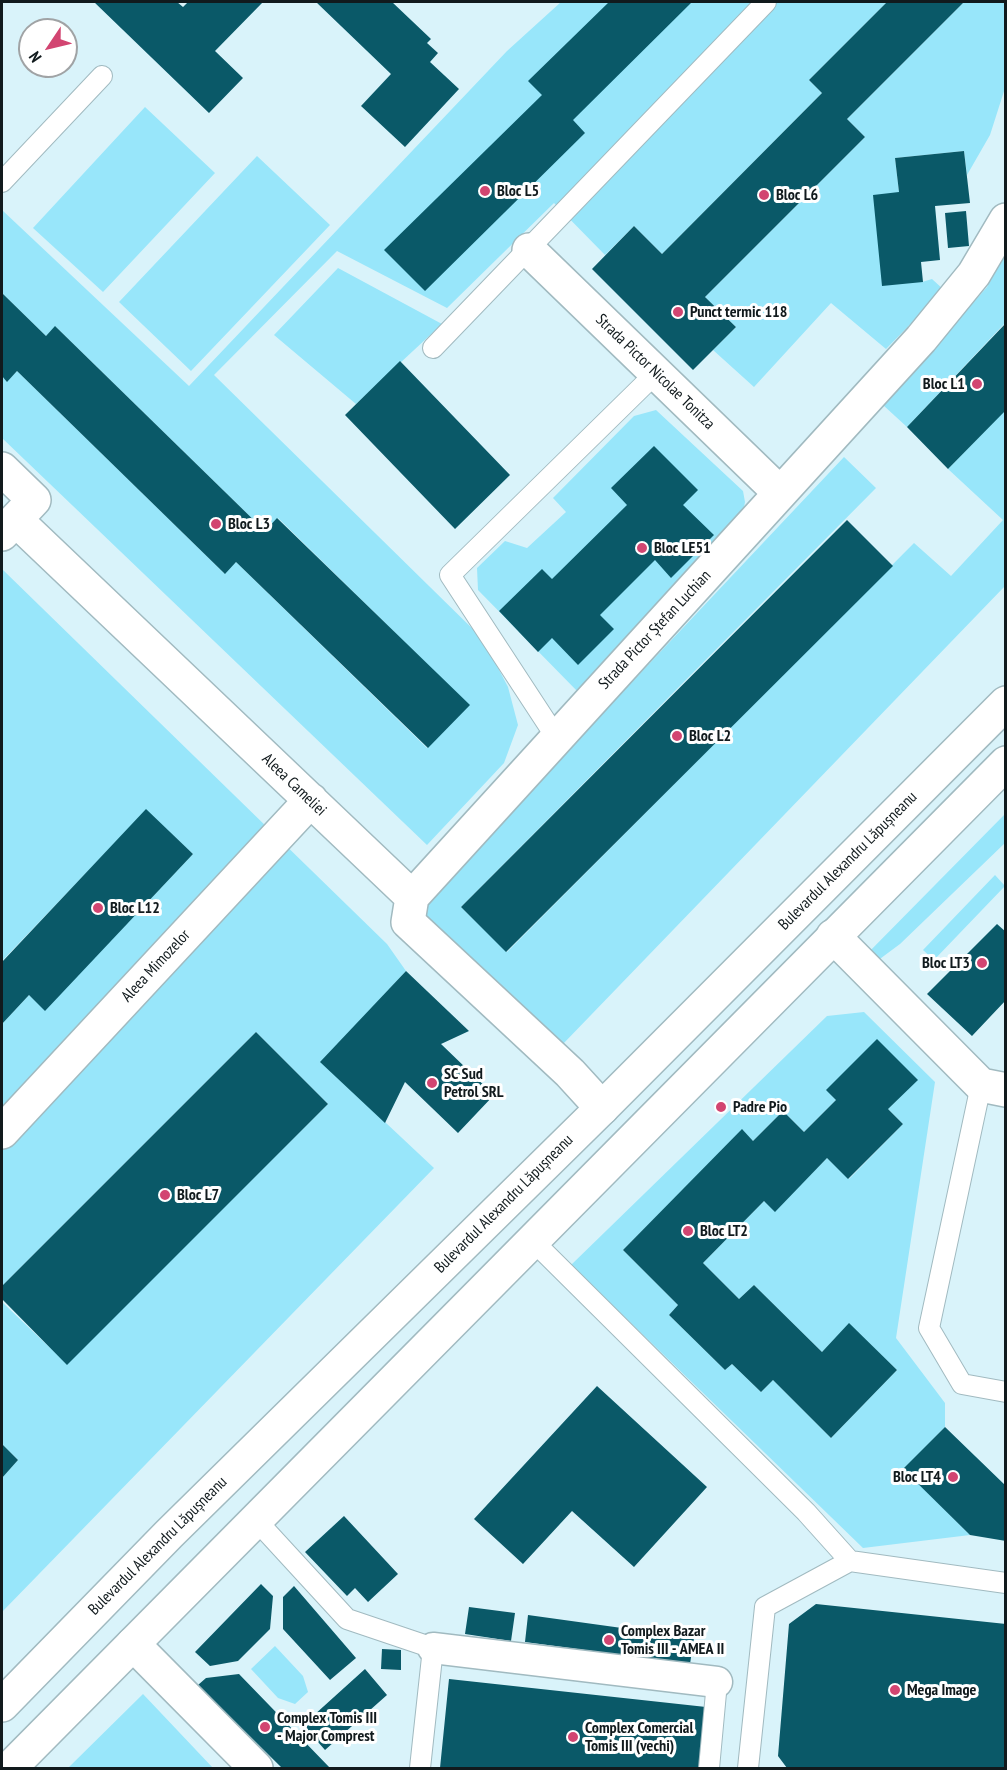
<!DOCTYPE html>
<html>
<head>
<meta charset="utf-8">
<style>
  body { margin:0 }
  #map { position:relative; width:1007px; height:1770px; overflow:hidden; background:#d9f3fa; font-family:"PT Sans Narrow",sans-serif }
  canvas { display:block }
  .frame { position:absolute; inset:0; border:3px solid #111a1d; pointer-events:none }
  .north { position:absolute; left:18px; top:18px; width:60px; height:60px; box-sizing:border-box; background:#fff; border:2px solid #a0a3a5; border-radius:50%; rotate:235deg; font-size:16px; font-weight:700; line-height:24px; text-align:center; color:#111a1d }
  .north::after { content:''; display:block; margin:auto; width:21px; height:27px; background:#d24571; clip-path:polygon(50% 0,100% 100%,50% 72%,0 100%) }
</style>
</head>
<body>
<div id="map">
<canvas width="1007" height="1770"></canvas>
<div class="frame"></div>
<div class="north">N</div>
</div>
<script>
const context = document.querySelector('canvas').getContext('2d');
context.lineJoin = 'round';
function fillPath(path, color) { context.fillStyle = color; context.fill(path, 'evenodd'); }
const toPath = rows => new Path2D(rows.map(r => 'M' + r).join(''));
function trace(path, color, width, dash) { context.strokeStyle = color; context.lineWidth = width; context.lineCap = dash ? 'butt' : 'round'; context.setLineDash(dash || []); context.stroke(path); }
function drawText(font, color, halo, rows, align = 'center') {
  context.font = font + ' "PT Sans Narrow",sans-serif'; context.lineWidth = 6; context.setLineDash([]); context.textBaseline = 'middle'; context.strokeStyle = halo; context.fillStyle = color; for (const [text, x, y, turn = 0] of rows) {
    context.save(); context.translate(x, y); context.rotate((+turn || 0) * Math.PI / 180); context.textAlign = isNaN(turn) ? turn : align; if (halo) context.strokeText(text, 0, 0); context.fillText(text, 0, 0); context.restore();
  }
}
fillPath(toPath([
  [561,2,887,2,809,80,822,93,662,254,634,226,605,255,554,203,447,308,337,251,214,375,483,639,508,687,518,725,504,763,427,845,2,438,2,376,7,381,17,371,224,573,236,562,427,748,469,705,278,518,265,531,56,327,46,336,2,293,2,210,189,386,507,51],
  [964,2,1005,2,1005,88,990,135,967,175,964,151,895,158,899,192,922,282,932,279,944,290,886,349,831,303,754,387,713,350,736,327,705,297,865,137,847,119],
  [145,107,215,173,103,292,33,228],
  [257,156,330,225,191,371,119,302],
  [1005,255,1005,323,907,427,883,405,987,287],
  [338,268,442,324,356,404,274,335],
  [656,410,743,491,745,502,742,518,579,693,478,590,477,568,505,541,527,548,566,512,553,498,634,416],
  [1005,410,1005,586,563,1044,418,909,844,457,876,488,461,907,507,952,914,543,951,576,1003,520,948,469],
  [2,569,387,944,406,971,321,1062,434,1168,2,1612,2,1478,18,1460,2,1444,2,1302,67,1364,328,1104,256,1032,2,1286,2,1024,29,995,45,1010,193,854,146,810,2,961],
  [1005,814,1005,843,900,944,869,967,863,958],
  [995,875,1005,886,934,960,923,950],
  [864,1012,935,1082,896,1338,945,1403,945,1427,904,1469,970,1535,863,1548,571,1265,827,1016],
  [917,1079,888,1109,903,1124,849,1179,827,1158,775,1211,764,1201,703,1263,739,1299,754,1285,822,1352,849,1324,897,1370,831,1438,773,1380,761,1392,732,1364,725,1370,669,1315,678,1305,623,1250,742,1130,753,1141,783,1111,804,1132,836,1100,827,1090],
  [275,1646,303,1676,308,1692,295,1704,278,1698,251,1669],
  [143,1694,213,1768,68,1768]
]), '#98e6fa');
fillPath(toPath([
  [94,2,177,2,183,7,188,2,263,2,215,51,243,78,209,113],
  [316,2,392,2,431,39,427,43,438,53,430,62,459,89,405,147,361,106,391,74],
  [609,2,692,2,573,120,585,133,425,291,384,250,542,95,528,81],
  [887,2,964,2,847,119,865,137,705,297,736,327,693,370,592,269,634,226,662,254,822,93,809,80],
  [964,151,970,203,935,206,940,260,921,262,923,282,882,286,873,195,899,192,895,158],
  [966,211,969,246,948,248,945,213],
  [2,293,46,336,55,326,265,531,277,518,470,705,428,748,236,562,225,574,17,371,7,382,2,376],
  [1006,323,1006,410,948,469,907,427],
  [400,361,510,475,455,529,345,415],
  [654,446,698,490,683,505,714,535,671,578,655,560,600,615,614,629,578,665,552,638,538,652,499,611,542,569,552,579,627,505,611,488],
  [847,520,893,566,506,952,461,907],
  [146,809,193,854,45,1011,29,995,2,1024,2,962],
  [997,924,1006,932,1006,1000,972,1036,927,994],
  [406,971,469,1031,441,1044,494,1095,458,1133,405,1082,385,1123,320,1062],
  [256,1032,328,1104,67,1365,2,1299,2,1286],
  [877,1039,918,1080,888,1109,903,1124,848,1179,827,1158,775,1212,764,1201,703,1263,739,1299,754,1285,822,1352,849,1323,897,1370,831,1438,773,1380,761,1392,732,1364,725,1370,669,1315,678,1305,623,1250,742,1129,753,1141,783,1111,804,1132,836,1100,826,1090],
  [597,1386,707,1487,634,1567,572,1511,523,1564,474,1519],
  [945,1427,1006,1486,1006,1541,970,1535,903,1469],
  [2,1444,18,1460,2,1478],
  [344,1516,398,1574,368,1602,355,1588,347,1596,305,1552],
  [261,1584,273,1596,270,1629,238,1661,210,1666,195,1652],
  [294,1586,356,1658,330,1680,283,1629,283,1597],
  [816,1604,1006,1624,1006,1768,787,1768,778,1756,789,1624],
  [469,1607,515,1613,511,1641,465,1634],
  [528,1615,694,1638,690,1664,525,1642],
  [382,1649,401,1650,401,1670,381,1669],
  [365,1669,387,1695,325,1750,303,1725],
  [239,1674,330,1768,282,1768,198,1685,206,1678],
  [449,1679,706,1707,700,1768,440,1768]
]), '#0a5968');
const service = toPath([
  [2,182,102,76],
  [433,348,766,2],
  [556,737,450,575,656,373],
  [981,1085,929,1328,962,1384,1006,1392],
  [532,1240,806,1512,850,1561],
  [256,1520,347,1619,433,1648,420,1768],
  [709,1768,717,1682],
  [748,1768,765,1607,850,1561,1006,1583]
]);
const pedestrian = toPath([
  [433,1648,717,1682]
]);
const minor = toPath([
  [529,250,780,493],
  [2,469,34,500,2,534],
  [16,520,412,897,408,922,570,1073,602,1108],
  [412,897,921,339,974,274,1006,220],
  [833,936,981,1085,1006,1090],
  [2,1132,311,800],
  [133,1644,256,1768]
]);
const secondary = toPath([
  [2,1705,169,1534,602,1108,1006,703],
  [10,1768,1006,763]
]);
trace(service, '#a1bac0', 22);
trace(pedestrian, '#a1bac0', 33);
trace(minor, '#a1bac0', 36);
trace(secondary, '#a1bac0', 36);
trace(service, '#fff', 20);
trace(pedestrian, '#fff', 30);
trace(minor, '#fff', 33);
trace(secondary, '#fff', 33);
for (const [x, y, r, color] of [
  [485,191,6,"#d24571"],
  [764,195,6,"#d24571"],
  [678,312,6,"#d24571"],
  [977,384,6,"#d24571"],
  [216,524,6,"#d24571"],
  [642,548,6,"#d24571"],
  [677,736,6,"#d24571"],
  [98,908,6,"#d24571"],
  [982,963,6,"#d24571"],
  [432,1083,6,"#d24571"],
  [721,1107,6,"#d24571"],
  [165,1195,6,"#d24571"],
  [688,1231,6,"#d24571"],
  [953,1477,6,"#d24571"],
  [609,1640,6,"#d24571"],
  [895,1690,6,"#d24571"],
  [265,1727,6,"#d24571"],
  [573,1737,6,"#d24571"]
]) { const dot = new Path2D(); dot.arc(x, y, r, 0, 2 * Math.PI); context.fillStyle = color; context.fill(dot); trace(dot, '#fff', 2); }
drawText('bold 16px', '#111a1d', '#fff', [
  ["Bloc L5",497,191],
  ["Bloc L6",776,195],
  ["Punct termic 118",690,312],
  ["Bloc L1",965,384,"right"],
  ["Bloc L3",228,524],
  ["Bloc LE51",654,548],
  ["Bloc L2",689,736],
  ["Bloc L12",110,908],
  ["Bloc LT3",970,963,"right"],
  ["SC Sud",444,1074],
  ["Petrol SRL",444,1092],
  ["Padre Pio",733,1107],
  ["Bloc L7",177,1195],
  ["Bloc LT2",700,1231],
  ["Bloc LT4",941,1477,"right"],
  ["Complex Bazar",621,1631],
  ["Tomis III - AMEA II",621,1649],
  ["Mega Image",907,1690],
  ["Complex Tomis III",277,1718],
  ["- Major Comprest",277,1736],
  ["Complex Comercial",585,1728],
  ["Tomis III (vechi)",585,1746]
], 'left');
drawText('16px', '#111a1d', '#fff', [
  ["Strada Pictor Nicolae Tonitza",655,372,44],
  ["Strada Pictor Ștefan Luchian",655,630,-47],
  ["Aleea Cameliei",294,785,44],
  ["Bulevardul Alexandru Lăpușneanu",848,861,-45],
  ["Aleea Mimozelor",156,966,-47],
  ["Bulevardul Alexandru Lăpușneanu",504,1204,-45],
  ["Bulevardul Alexandru Lăpușneanu",158,1546,-45]
]);
</script>
</body>
</html>
